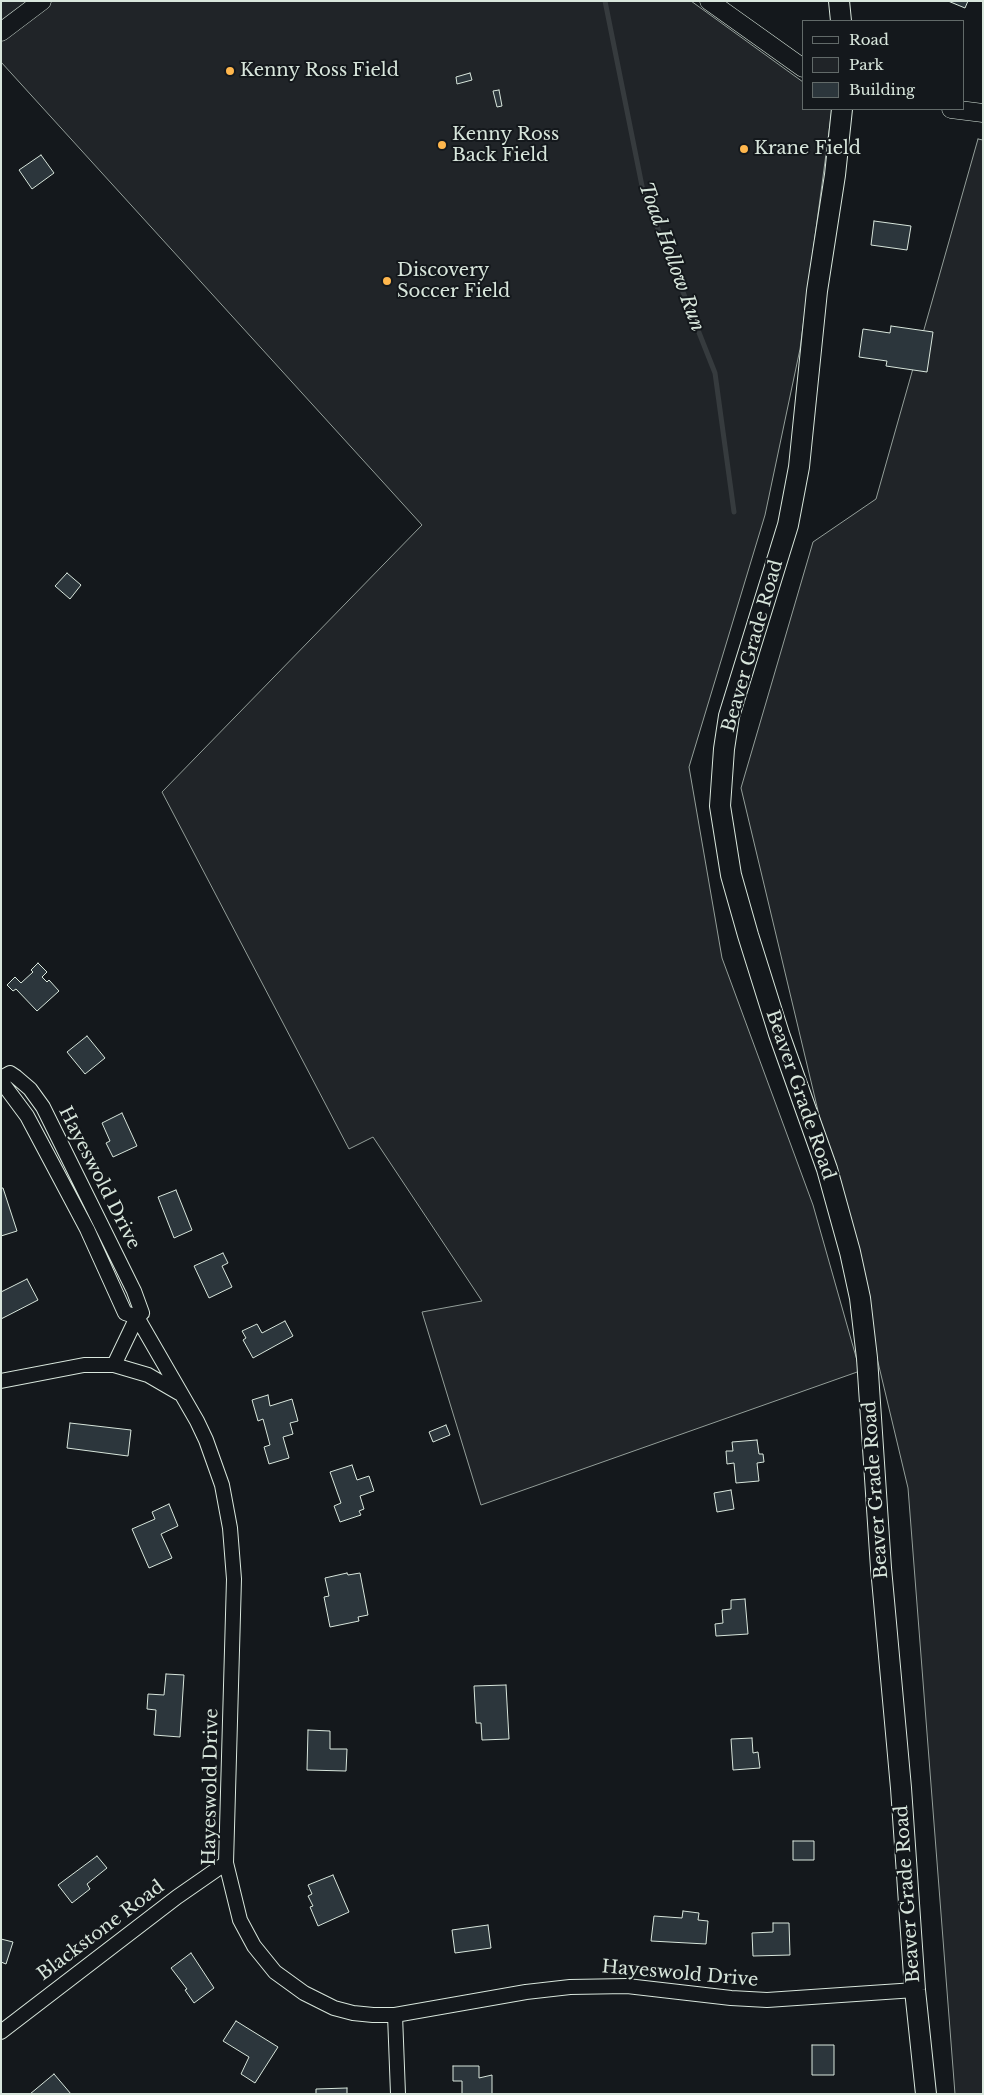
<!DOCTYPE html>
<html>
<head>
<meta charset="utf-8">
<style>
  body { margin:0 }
  #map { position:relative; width:984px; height:2095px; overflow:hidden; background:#14181c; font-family:"Libre Baskerville",serif }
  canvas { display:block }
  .frame { position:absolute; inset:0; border:2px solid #d8e6dc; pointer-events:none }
  .legend { position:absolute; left:802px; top:20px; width:162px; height:90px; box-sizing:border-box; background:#14181c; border:1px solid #626a69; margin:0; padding:6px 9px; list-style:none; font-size:15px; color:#d8e6dc }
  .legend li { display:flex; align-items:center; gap:10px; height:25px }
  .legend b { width:25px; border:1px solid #626a69 }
</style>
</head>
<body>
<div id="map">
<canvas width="984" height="2095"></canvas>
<div class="frame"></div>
<ul class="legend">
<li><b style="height:6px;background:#14181c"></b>Road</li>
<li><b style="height:14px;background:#202428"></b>Park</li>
<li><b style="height:14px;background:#2c363c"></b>Building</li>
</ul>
</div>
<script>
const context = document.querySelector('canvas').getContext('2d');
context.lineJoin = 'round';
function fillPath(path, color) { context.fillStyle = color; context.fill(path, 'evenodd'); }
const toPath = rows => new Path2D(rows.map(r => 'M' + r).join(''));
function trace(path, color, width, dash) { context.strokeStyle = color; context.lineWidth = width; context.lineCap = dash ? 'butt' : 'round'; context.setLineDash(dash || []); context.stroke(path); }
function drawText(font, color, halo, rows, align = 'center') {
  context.font = font + ' "Libre Baskerville",serif'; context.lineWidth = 4; context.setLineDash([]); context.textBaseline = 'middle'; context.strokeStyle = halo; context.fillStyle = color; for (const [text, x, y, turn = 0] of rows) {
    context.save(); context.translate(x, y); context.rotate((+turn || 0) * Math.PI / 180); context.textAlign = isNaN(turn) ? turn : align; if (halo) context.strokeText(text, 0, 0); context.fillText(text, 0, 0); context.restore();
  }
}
const green = toPath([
  [1,1,691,1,803,82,803,109,832,109,800,349,765,515,689,767,722,958,813,1205,860,1371,481,1505,422,1312,482,1301,373,1137,349,1149,162,792,422,525,1,62,1,1],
  [978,139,983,140,983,2094,955,2094,908,1488,741,788,813,542,876,499,978,139]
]);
fillPath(green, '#202428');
trace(green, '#939e99', 1);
trace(toPath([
  [605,1,643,191,715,373,734,512]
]), '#363b3e', 5);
const building = toPath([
  [948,1,968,1,965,8,948,1],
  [470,73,472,80,457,84,456,77,470,73],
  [499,90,502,106,497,107,493,91,499,90],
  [41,155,54,173,32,189,19,170,41,155],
  [874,221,911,226,907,250,871,245,874,221],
  [891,326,933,332,927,372,886,366,887,361,859,357,863,329,890,333,891,326],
  [67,573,81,585,70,599,55,586,67,573],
  [38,963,47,972,42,977,47,982,49,980,59,991,37,1011,16,989,13,991,7,985,15,977,21,983,33,972,31,970,38,963],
  [87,1036,105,1058,85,1074,67,1052,87,1036],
  [122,1113,137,1146,113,1157,106,1143,110,1141,102,1123,122,1113],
  [1,1188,3,1188,17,1231,1,1236,1,1188],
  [176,1190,192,1230,174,1238,158,1197,176,1190],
  [223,1253,228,1263,222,1266,232,1287,209,1298,194,1266,223,1253],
  [27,1279,38,1300,1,1319,1,1292,27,1279],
  [285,1321,293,1336,253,1358,243,1340,246,1338,242,1331,257,1324,262,1333,285,1321],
  [268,1395,270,1406,292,1399,298,1421,290,1423,293,1434,283,1437,289,1458,269,1464,264,1447,270,1445,263,1419,258,1421,252,1400,268,1395],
  [70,1423,131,1430,128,1456,67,1448,70,1423],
  [446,1425,450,1435,433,1442,429,1432,446,1425],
  [757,1440,759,1454,763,1454,764,1462,757,1463,759,1481,736,1483,734,1463,727,1464,726,1451,733,1451,732,1442,757,1440],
  [352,1465,357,1480,369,1476,374,1491,360,1496,364,1509,359,1511,361,1515,340,1522,334,1506,341,1503,330,1472,352,1465],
  [731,1490,734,1509,717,1512,714,1493,731,1490],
  [169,1504,178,1526,161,1534,172,1558,149,1568,132,1529,155,1519,152,1512,169,1504],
  [347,1573,348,1575,360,1573,368,1615,358,1617,359,1621,330,1627,324,1597,329,1596,325,1578,347,1573],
  [745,1599,748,1634,716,1636,715,1624,723,1623,722,1610,731,1609,731,1600,745,1599],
  [166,1674,184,1675,180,1737,154,1735,156,1710,147,1709,148,1694,164,1695,166,1674],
  [506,1685,509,1739,482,1740,481,1723,476,1723,474,1686,506,1685],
  [308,1730,330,1731,330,1749,347,1749,346,1771,307,1770,308,1730],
  [752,1738,753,1753,758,1752,760,1768,733,1770,731,1739,752,1738],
  [793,1841,814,1841,814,1860,793,1860,793,1841],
  [97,1856,107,1868,87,1884,90,1889,72,1903,58,1885,97,1856],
  [333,1875,349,1912,318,1926,310,1907,313,1906,308,1896,312,1894,308,1885,333,1875],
  [683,1911,699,1913,698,1920,708,1921,706,1944,651,1941,654,1916,682,1918,683,1911],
  [773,1923,789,1923,790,1955,753,1956,752,1933,773,1932,773,1923],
  [488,1925,491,1948,455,1953,452,1930,488,1925],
  [1,1939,13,1942,6,1964,1,1962,1,1939],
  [191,1953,214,1988,194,2003,185,1990,187,1989,171,1968,191,1953],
  [236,2021,278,2047,255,2083,241,2074,249,2057,223,2041,236,2021],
  [812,2045,834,2045,834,2075,812,2075,812,2045],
  [453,2066,479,2066,479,2078,492,2075,492,2094,462,2094,462,2081,453,2081,453,2066],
  [54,2074,71,2094,30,2094,54,2074],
  [347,2088,347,2094,316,2094,316,2089,347,2088]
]);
fillPath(building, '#2c363c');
trace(building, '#d8e6dc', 1);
const minor = toPath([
  [1,1078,10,1073,16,1077,30,1089,43,1107,134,1291,142,1313,137,1317,114,1365],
  [1,1081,27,1116,87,1229,125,1313,137,1317,197,1421,206,1440,222,1485,230,1528,234,1579,226,1863,240,1920,254,1946,275,1972,304,1993,334,2008,353,2013,373,2015,395,2015,526,1992,570,1987,627,1986,731,1998,767,2000,915,1990],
  [1,1381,84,1365,114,1365,148,1375,179,1393],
  [395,2015,398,2094],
  [1,2032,177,1897,226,1863]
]);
const tertiary = toPath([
  [709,1,803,68],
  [1,32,42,1],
  [951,109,983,113]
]);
const secondary = toPath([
  [839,1,841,21],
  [842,109,835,175,817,291,799,467,788,525,729,716,724,749,720,806,731,875,748,935,779,1034,827,1169,850,1252,860,1298,867,1358,881,1568,901,1788,915,1990,926,2094]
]);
trace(minor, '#d8e6dc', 16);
trace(tertiary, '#d8e6dc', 19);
trace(secondary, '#d8e6dc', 22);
trace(minor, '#14181c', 14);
trace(tertiary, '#14181c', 18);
trace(secondary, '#14181c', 20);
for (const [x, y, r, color] of [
  [230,71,5,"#ffb74d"],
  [442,145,5,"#ffb74d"],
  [744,149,5,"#ffb74d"],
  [387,281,5,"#ffb74d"]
]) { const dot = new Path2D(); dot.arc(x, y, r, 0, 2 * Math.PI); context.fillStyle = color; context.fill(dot); trace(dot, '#14181c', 2); }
drawText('18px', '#d8e6dc', '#14181c', [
  ["Kenny Ross Field",240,71],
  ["Kenny Ross",452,135],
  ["Back Field",452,156],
  ["Krane Field",754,149],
  ["Discovery",397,271],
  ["Soccer Field",397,292]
], 'left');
drawText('18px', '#d8e6dc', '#14181c', [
  ["Beaver Grade Road",753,646,-74],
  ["Beaver Grade Road",800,1095,71],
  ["Hayeswold Drive",99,1178,63],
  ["Beaver Grade Road",876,1490,-94],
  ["Hayeswold Drive",211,1787,-89],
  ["Beaver Grade Road",908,1894,-94],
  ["Blackstone Road",101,1931,-37],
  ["Hayeswold Drive",680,1974,5]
]);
drawText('italic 19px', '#d8e6dc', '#14181c', [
  ["Toad Hollow Run",671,257,70]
]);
</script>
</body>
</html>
